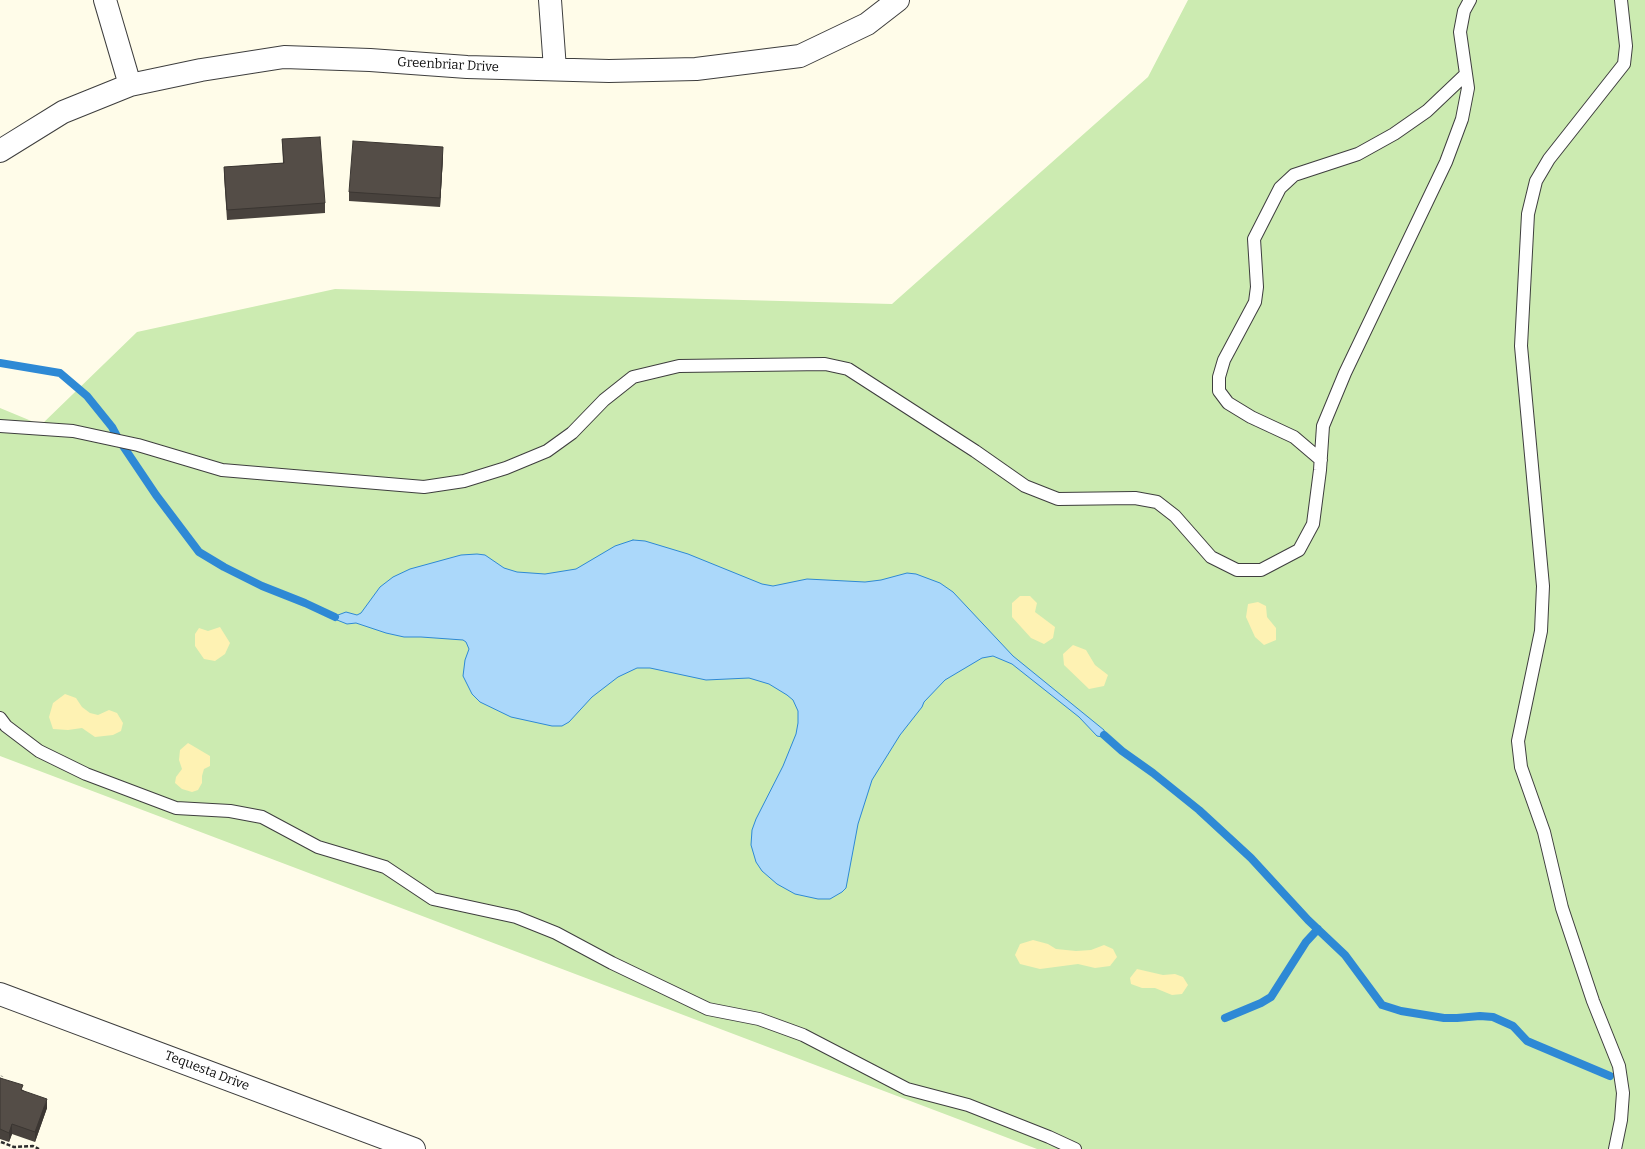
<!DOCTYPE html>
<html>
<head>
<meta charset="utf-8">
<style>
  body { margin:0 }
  canvas { display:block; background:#fffce9 }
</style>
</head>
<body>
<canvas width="1645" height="1149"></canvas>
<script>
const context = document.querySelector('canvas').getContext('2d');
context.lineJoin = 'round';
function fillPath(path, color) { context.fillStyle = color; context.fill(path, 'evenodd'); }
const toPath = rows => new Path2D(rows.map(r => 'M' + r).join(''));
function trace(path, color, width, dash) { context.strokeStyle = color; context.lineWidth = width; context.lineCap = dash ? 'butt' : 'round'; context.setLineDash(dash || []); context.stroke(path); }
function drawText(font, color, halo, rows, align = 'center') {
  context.font = font + ' Bitter,serif'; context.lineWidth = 4; context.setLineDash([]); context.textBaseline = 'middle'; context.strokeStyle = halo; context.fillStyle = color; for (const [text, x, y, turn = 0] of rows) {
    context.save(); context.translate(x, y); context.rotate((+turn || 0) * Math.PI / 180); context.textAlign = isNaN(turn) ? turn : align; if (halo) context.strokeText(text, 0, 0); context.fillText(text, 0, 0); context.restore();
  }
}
fillPath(toPath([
  [1188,0,1645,0,1645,1149,1037,1149,0,756,0,408,41,425,137,332,335,289,892,304,1148,77]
]), '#ccebb1');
fillPath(toPath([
  [1020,596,1030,596,1037,603,1035,612,1055,627,1053,638,1044,644,1031,638,1012,617,1012,603],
  [1258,602,1266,606,1267,617,1276,628,1276,640,1264,645,1255,637,1246,617,1248,604],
  [220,627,230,643,225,654,215,661,204,659,195,646,195,634,199,628,208,631],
  [1073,645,1086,650,1095,665,1108,675,1104,686,1089,689,1064,665,1063,654],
  [65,694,76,698,82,707,90,713,98,715,109,710,117,713,123,723,121,731,113,735,95,737,82,728,68,730,53,729,49,717,53,703],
  [188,743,210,756,210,766,204,769,202,776,202,783,198,790,192,792,182,789,175,783,176,777,182,769,179,760,180,750],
  [1033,940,1048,944,1056,949,1076,951,1091,950,1104,945,1113,949,1117,957,1110,966,1095,968,1078,964,1040,969,1020,964,1015,955,1020,944],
  [1137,969,1163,975,1175,974,1183,977,1188,985,1182,994,1172,995,1155,988,1142,988,1131,984,1130,978]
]), '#fef2b3');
const water = toPath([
  [633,540,645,541,688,554,762,584,773,586,807,579,865,582,881,580,907,573,916,574,940,583,953,592,1013,656,1104,730,1105,734,1102,737,1097,736,1079,717,1012,664,993,656,982,658,945,680,924,702,922,707,900,735,872,780,858,824,846,888,842,892,830,899,818,899,795,894,777,884,762,871,756,862,751,845,752,830,756,819,783,766,796,734,798,723,798,711,793,700,787,695,769,684,749,678,706,680,650,668,637,668,618,677,592,697,569,722,562,726,552,726,511,717,480,702,472,694,463,676,465,660,469,649,466,642,463,640,421,637,404,637,386,633,356,623,347,624,337,620,335,617,338,615,346,612,357,615,361,613,380,587,393,577,410,569,461,555,477,554,485,555,504,568,517,572,545,574,576,569,615,546,633,540]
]);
fillPath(water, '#abd8fa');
trace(water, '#2e89d5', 1);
trace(toPath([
  [0,363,60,373,87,396,112,427,119,440,156,495,199,552,224,567,262,586,305,603,335,617],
  [1104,735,1122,751,1153,773,1199,810,1251,858,1308,920,1345,955,1382,1005,1401,1011,1444,1018,1457,1018,1480,1016,1493,1017,1513,1026,1527,1041,1534,1044,1610,1076],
  [1225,1018,1261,1003,1271,997,1306,942,1318,929]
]), '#2e89d5', 8);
const service = toPath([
  [0,426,73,431,138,445,222,470,424,487,464,481,506,468,547,451,572,433,604,400,633,377,679,366,825,364,848,369,975,451,1025,486,1058,499,1135,498,1157,502,1175,516,1211,557,1237,570,1261,570,1299,550,1313,524,1320,470,1323,426,1345,373,1446,162,1462,119,1468,88,1460,32,1464,11,1470,0],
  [1321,460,1294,437,1251,417,1228,403,1219,391,1219,377,1224,360,1255,302,1257,287,1254,239,1280,188,1294,175,1358,154,1394,134,1427,111,1466,74],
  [0,718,6,726,39,751,86,774,176,808,230,811,262,817,318,847,385,867,433,899,516,917,556,933,612,963,708,1009,759,1019,803,1035,907,1089,968,1105,1049,1137,1075,1149],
  [1615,1149,1621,1120,1623,1093,1619,1066,1593,1001,1562,908,1544,832,1521,767,1518,741,1541,631,1543,586,1521,346,1528,214,1536,181,1549,159,1624,64,1626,46,1621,0]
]);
const minor = toPath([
  [105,0,130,85],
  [550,0,555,69],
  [0,151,63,112,130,85,201,70,284,57,370,60,467,67,609,71,696,69,800,56,867,24,898,0],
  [0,994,414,1149]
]);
trace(service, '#3e3e3e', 14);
trace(minor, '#3e3e3e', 24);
trace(toPath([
  [0,1082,2,1076],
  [1,1142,14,1147,33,1146,39,1149]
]), '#2d2d2d', 2.5, [4, 2]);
trace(service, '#fff', 12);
trace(minor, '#fff', 22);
fillPath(toPath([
  [282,139,325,203,325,213,227,220,224,176,224,167,283,163],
  [443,157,440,207,349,201,349,192],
  [0,1078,23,1090,47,1108,35,1142,12,1134,9,1142,0,1139]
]), '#48423d');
fillPath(toPath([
  [443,147,443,157,440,207,440,198],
  [47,1099,47,1108,35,1142,35,1132],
  [12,1124,12,1134,9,1142,9,1133]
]), '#3b3632');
const building = toPath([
  [320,137,325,203,227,210,224,167,284,163,282,139,320,137],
  [353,141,443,147,440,198,349,192,353,141],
  [0,1078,23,1085,21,1090,47,1099,35,1132,12,1124,9,1133,0,1129,0,1078]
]);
fillPath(building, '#544d47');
trace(building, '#3b3632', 1);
drawText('13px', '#0b0b0b', '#fff', [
  ["Greenbriar Drive",448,65,3],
  ["Tequesta Drive",207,1071,21]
]);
</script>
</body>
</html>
